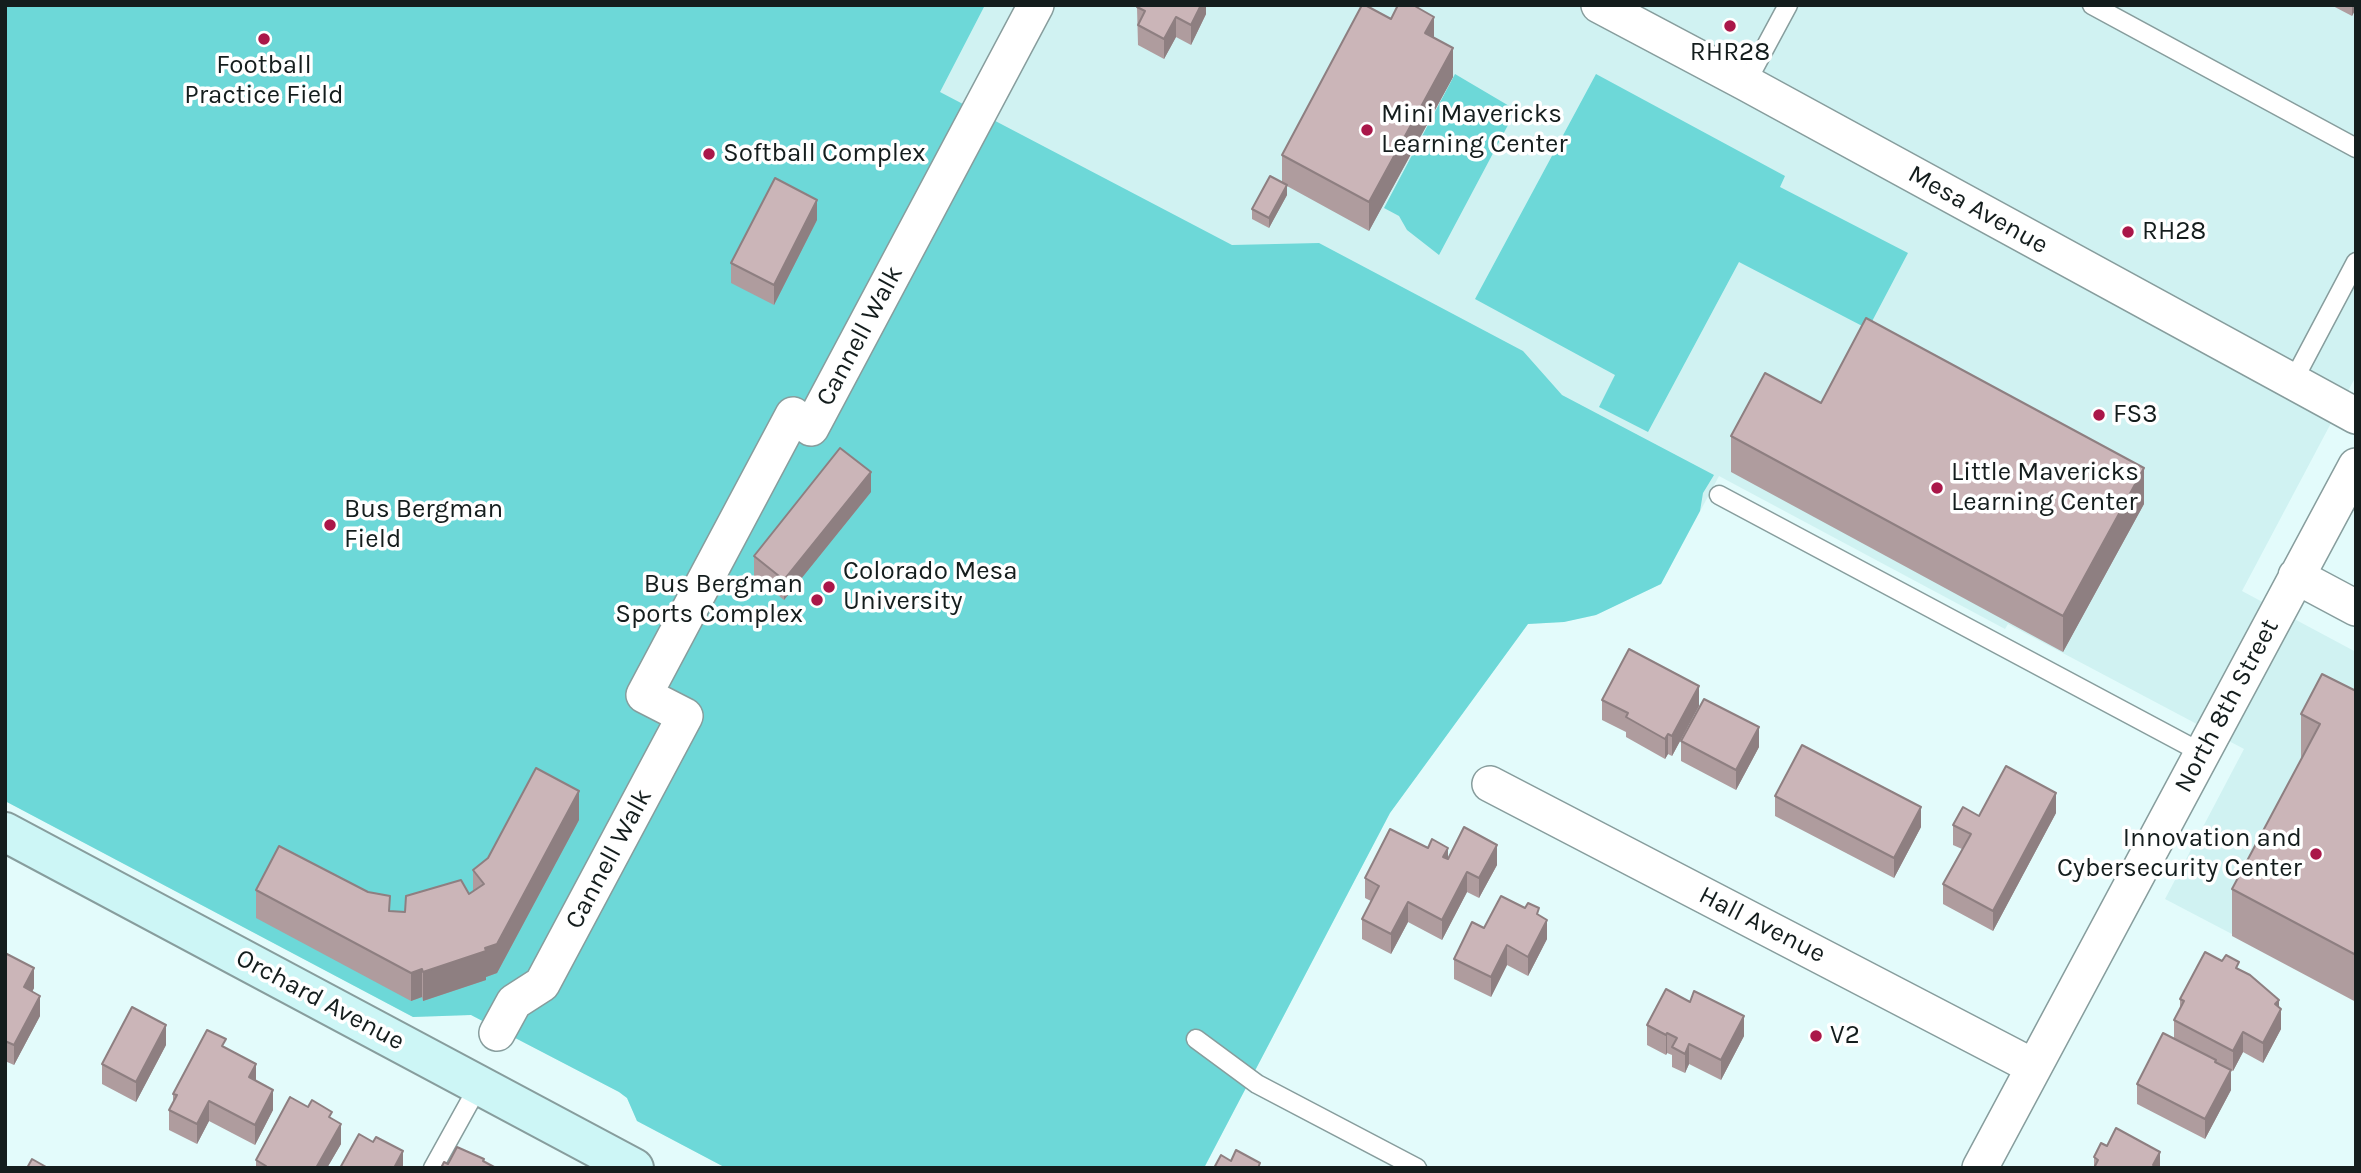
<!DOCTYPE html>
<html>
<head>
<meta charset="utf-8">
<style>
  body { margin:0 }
  #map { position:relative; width:2361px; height:1173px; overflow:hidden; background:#e3fbfb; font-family:Karla,sans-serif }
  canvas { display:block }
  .frame { position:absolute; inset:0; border:7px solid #141d1d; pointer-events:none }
</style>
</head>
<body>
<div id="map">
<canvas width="2361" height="1173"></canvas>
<div class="frame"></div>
</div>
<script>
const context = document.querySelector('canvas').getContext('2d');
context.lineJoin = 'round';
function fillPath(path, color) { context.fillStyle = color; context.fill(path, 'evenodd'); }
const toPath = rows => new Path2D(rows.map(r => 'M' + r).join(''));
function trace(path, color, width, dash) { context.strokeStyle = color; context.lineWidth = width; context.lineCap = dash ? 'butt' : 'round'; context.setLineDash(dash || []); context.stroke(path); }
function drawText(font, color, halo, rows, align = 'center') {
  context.font = font + ' Karla,sans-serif'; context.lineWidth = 7; context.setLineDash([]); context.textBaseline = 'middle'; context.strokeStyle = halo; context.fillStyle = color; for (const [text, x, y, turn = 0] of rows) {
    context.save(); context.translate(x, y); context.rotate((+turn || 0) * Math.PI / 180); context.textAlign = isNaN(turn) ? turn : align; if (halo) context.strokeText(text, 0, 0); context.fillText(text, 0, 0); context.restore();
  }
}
fillPath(toPath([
  [5,5,2356,5,2356,376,2242,591,2356,652,2356,999,2165,899,2244,749,2008,624,2005,629,1719,476,1661,584,1596,615,1564,622,1528,624,1390,813,1204,1168,726,1168,637,1121,627,1098,619,1092,471,1015,413,1017,5,801]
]), '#d0f2f2');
fillPath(toPath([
  [5,5,985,5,940,92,1232,245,1319,243,1523,351,1562,395,1714,475,1703,493,1700,511,1661,584,1596,615,1564,622,1528,624,1390,813,1204,1168,726,1168,637,1121,627,1098,619,1092,471,1015,413,1017,5,801],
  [1455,74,1516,110,1439,255,1407,230,1399,216,1384,208],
  [1596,74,1785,176,1780,187,1908,253,1868,329,1739,262,1648,432,1599,407,1615,375,1475,299]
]), '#6dd8d8');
const lane = toPath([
  [2092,5,2356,148],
  [1746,83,1788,5],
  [2292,383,2356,262],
  [1719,495,2202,753],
  [1196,1039,1257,1084,1417,1168],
  [433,1168,479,1085]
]);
const street = toPath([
  [1599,5,1746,83,2356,416],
  [2296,576,2356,608],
  [1490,784,2034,1067],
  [497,1033,514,1002,542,984,685,716,644,695,793,415,811,428,1036,5],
  [1980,1168,2356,466]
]);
const secondary = toPath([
  [5,832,634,1168]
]);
trace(lane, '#879d9d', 21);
trace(street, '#879d9d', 38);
trace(secondary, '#879d9d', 42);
trace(lane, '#fff', 18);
trace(street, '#fff', 35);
trace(secondary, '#cdf6f6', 38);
fillPath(toPath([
  [1206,5,1206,14,1191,45,1176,37,1164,59,1138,45,1137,7],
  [2331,5,2356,5,2352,16],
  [1391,19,1434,38,1453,77,1369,231,1287,186,1287,195,1269,228,1252,219,1252,209,1282,182,1282,155],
  [817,220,774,305,731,283,731,263],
  [1821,403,2144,504,2063,652,1731,472,1731,436],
  [871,492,784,600,754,576,754,556],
  [2356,691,2356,1002,2232,936,2232,889,2301,760,2301,714],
  [1602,700,1699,706,1672,756,1668,754,1665,759,1626,737,1626,732,1602,720],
  [1681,741,1759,747,1736,790,1681,761],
  [1775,796,1921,827,1894,878,1775,816],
  [2056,813,1993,931,1943,904,1943,884,1962,849,1953,845,1953,825],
  [579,820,497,973,486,977,486,980,423,1001,422,997,411,1001,256,918,256,890,390,911,405,912,469,894,473,891,473,870],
  [1428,848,1448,848,1448,859,1497,865,1479,898,1467,892,1442,940,1408,922,1391,954,1362,939,1362,919,1371,901,1365,898,1365,878],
  [1539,915,1547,939,1528,976,1507,965,1491,997,1454,979,1454,959,1484,928],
  [5,953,34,988,32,992,40,1016,14,1065,5,1061],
  [2239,969,2279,1007,2281,1029,2263,1063,2243,1052,2233,1071,2216,1062,2231,1090,2205,1139,2137,1104,2137,1084,2174,1038,2174,1020,2180,1009,2180,999],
  [1647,1025,1744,1036,1721,1080,1689,1064,1685,1073,1672,1067,1672,1055,1667,1053,1666,1055,1647,1045],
  [166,1045,136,1102,102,1084,102,1064],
  [226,1048,256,1081,273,1110,255,1145,209,1121,197,1144,169,1130,169,1110,173,1102,173,1094],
  [332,1119,341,1144,327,1168,256,1168,256,1160],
  [2094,1157,2160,1168,2094,1168]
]), '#af9c9e');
fillPath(toPath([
  [1200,5,1206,5,1206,14,1191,45,1191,25],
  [2352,5,2356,5,2356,9,2352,16],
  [1176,17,1176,37,1164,59,1164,39],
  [1434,17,1434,45,1425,33],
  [1453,48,1453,77,1369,231,1369,202],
  [1287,185,1287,195,1269,228,1269,218],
  [817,200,817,220,774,305,774,285],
  [2144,468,2144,504,2063,652,2063,616],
  [871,472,871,492,784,600,784,580],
  [1699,686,1699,706,1672,756,1672,736],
  [1759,727,1759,747,1736,790,1736,770],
  [1668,734,1668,754,1665,759,1665,739],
  [579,791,579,820,497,973,486,977,486,980,423,1001,423,972,485,948],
  [2056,793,2056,813,1993,931,1993,911],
  [1921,807,1921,827,1894,878,1894,858],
  [1497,845,1497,865,1479,898,1479,878],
  [1448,848,1448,868,1443,857],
  [1467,872,1467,892,1442,940,1442,920],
  [1408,902,1408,922,1391,954,1391,934],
  [1547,920,1547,939,1528,976,1528,957],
  [1507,945,1507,965,1491,997,1491,977],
  [34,968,34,988,24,1007,24,987],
  [422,969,422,997,411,1001,411,973],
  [40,996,40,1016,14,1065,14,1045],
  [2279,1000,2279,1014,2281,1009,2281,1029,2263,1063,2263,1043,2275,1004],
  [1744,1016,1744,1036,1721,1080,1721,1060],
  [166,1025,166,1045,136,1102,136,1082],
  [2243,1032,2243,1052,2233,1071,2233,1051],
  [1667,1033,1667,1053,1666,1055,1666,1035],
  [1689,1044,1689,1064,1685,1073,1685,1054],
  [256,1064,256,1084,249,1077],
  [2231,1070,2231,1090,2205,1139,2205,1119],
  [273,1090,273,1110,255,1145,255,1125],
  [209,1101,209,1121,197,1144,197,1124],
  [341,1124,341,1144,327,1168,316,1168],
  [403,1151,403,1168,394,1168],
  [2160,1152,2160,1168,2153,1168,2153,1165]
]), '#8e7f81');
const building = toPath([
  [1138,5,1201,5,1191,25,1176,17,1164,39,1138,25,1145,11,1137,7,1138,5],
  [1362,5,1365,5,1391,19,1398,5,1413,5,1434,17,1425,33,1453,48,1369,202,1282,155,1362,5],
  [1270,176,1287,185,1269,218,1252,209,1270,176],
  [775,178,817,200,774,285,731,263,775,178],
  [1866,318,2144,468,2063,616,1731,436,1765,373,1821,403,1866,318],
  [840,448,871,472,784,580,754,556,840,448],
  [1629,649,1699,686,1672,736,1668,734,1665,739,1626,717,1628,713,1602,700,1629,649],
  [2322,674,2356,691,2356,955,2232,889,2320,724,2301,714,2322,674],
  [1704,699,1759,727,1736,770,1681,741,1704,699],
  [1802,745,1921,807,1894,858,1775,796,1802,745],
  [2006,766,2056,793,1993,911,1943,884,1971,834,1953,825,1963,807,1979,816,2006,766],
  [536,768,579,791,497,944,485,948,486,951,423,972,422,969,411,973,256,890,279,846,368,892,390,896,389,911,405,912,406,896,461,880,469,894,484,884,473,870,488,858,536,768],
  [1464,827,1497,845,1479,878,1467,872,1442,920,1408,902,1391,934,1362,919,1379,886,1365,878,1390,829,1428,848,1432,839,1448,848,1443,857,1448,859,1464,827],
  [1501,896,1525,908,1528,903,1539,908,1537,914,1547,920,1528,957,1507,945,1491,977,1454,959,1472,922,1484,928,1501,896],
  [2205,952,2222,961,2226,955,2239,962,2236,968,2250,975,2279,1000,2275,1004,2281,1009,2263,1043,2243,1032,2233,1051,2174,1020,2184,1001,2180,999,2205,952],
  [5,953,34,968,24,987,40,996,14,1045,5,1041,5,953],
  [1666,989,1690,1002,1694,991,1744,1016,1721,1060,1689,1044,1685,1054,1672,1047,1677,1038,1667,1033,1666,1035,1647,1025,1666,989],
  [132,1007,166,1025,136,1082,102,1064,132,1007],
  [207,1030,226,1039,222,1046,256,1064,249,1077,273,1090,255,1125,209,1101,197,1124,169,1110,177,1095,173,1094,207,1030],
  [2163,1033,2216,1060,2215,1062,2231,1070,2205,1119,2137,1084,2163,1033],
  [290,1097,308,1107,312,1100,332,1112,329,1117,341,1124,316,1168,265,1168,266,1166,256,1160,290,1097],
  [2116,1128,2160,1152,2153,1165,2158,1168,2094,1168,2098,1160,2094,1157,2101,1143,2107,1146,2116,1128],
  [359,1134,373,1142,376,1137,403,1151,394,1168,340,1168,359,1134],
  [457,1147,484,1159,483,1161,496,1168,441,1168,444,1162,448,1164,457,1147],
  [1236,1150,1260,1163,1258,1168,1214,1168,1221,1155,1231,1161,1236,1150],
  [32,1159,48,1168,27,1168,32,1159]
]);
fillPath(building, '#cbb5b8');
trace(building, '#8e7f81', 2);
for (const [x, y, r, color] of [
  [1730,26,7,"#aa1749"],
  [264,39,7,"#aa1749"],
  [1367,130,7,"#aa1749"],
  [709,154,7,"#aa1749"],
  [2128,232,7,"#aa1749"],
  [2099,415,7,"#aa1749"],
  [1937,488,7,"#aa1749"],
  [330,525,7,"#aa1749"],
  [829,587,7,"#aa1749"],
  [817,600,7,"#aa1749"],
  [2316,854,7,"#aa1749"],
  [1816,1036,7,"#aa1749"]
]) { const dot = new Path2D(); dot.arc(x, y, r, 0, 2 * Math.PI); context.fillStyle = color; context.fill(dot); trace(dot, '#fff', 2.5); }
drawText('26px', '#141d1d', '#fff', [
  ["RHR28",1730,53,"center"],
  ["Football",264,66,"center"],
  ["Practice Field",264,96,"center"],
  ["Mini Mavericks",1381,115],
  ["Learning Center",1381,145],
  ["Softball Complex",723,154],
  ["RH28",2142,232],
  ["FS3",2113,415],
  ["Little Mavericks",1951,473],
  ["Learning Center",1951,503],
  ["Bus Bergman",344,510],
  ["Field",344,540],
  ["Colorado Mesa",843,572],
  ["University",843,602],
  ["Bus Bergman",803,585,"right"],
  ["Sports Complex",803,615,"right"],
  ["Innovation and",2302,839,"right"],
  ["Cybersecurity Center",2302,869,"right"],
  ["V2",1830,1036]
], 'left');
drawText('26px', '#141d1d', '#fff', [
  ["Mesa Avenue",1978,210,29],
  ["Cannell Walk",860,336,-62],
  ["North 8th Street",2227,706,-62],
  ["Cannell Walk",609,859,-62],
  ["Hall Avenue",1762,925,27],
  ["Orchard Avenue",320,1000,28]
]);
</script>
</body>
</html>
